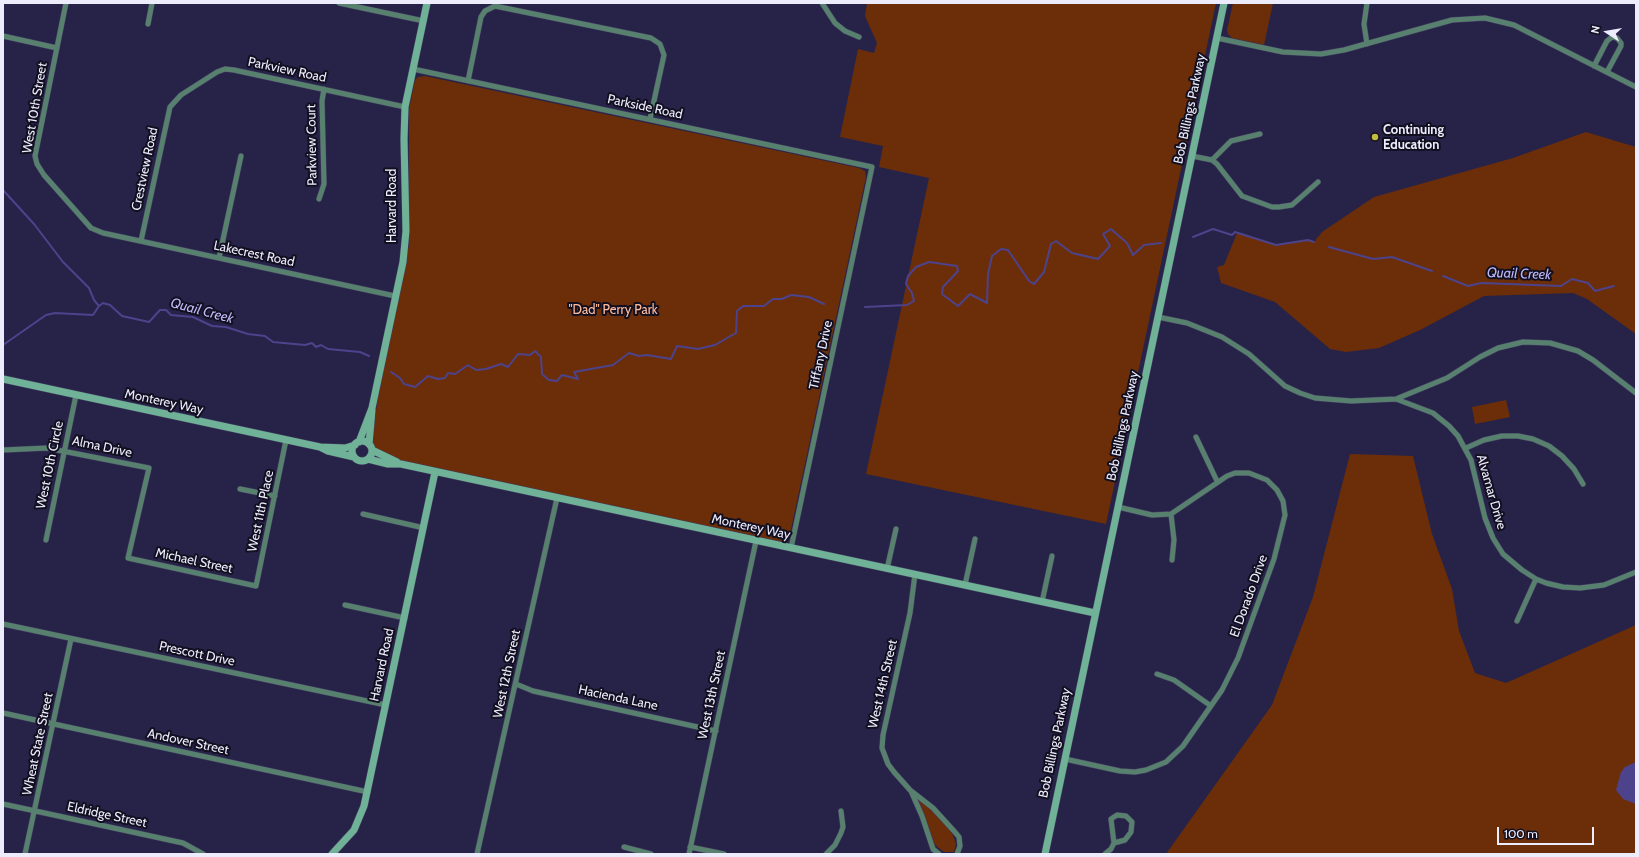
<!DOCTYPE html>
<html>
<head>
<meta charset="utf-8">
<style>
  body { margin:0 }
  #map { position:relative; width:1639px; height:857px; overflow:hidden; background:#272348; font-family:Cabin,sans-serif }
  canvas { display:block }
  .frame { position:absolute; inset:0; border:4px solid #edecfc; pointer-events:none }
  .north { position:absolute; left:1587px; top:12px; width:40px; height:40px; -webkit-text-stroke:3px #110f20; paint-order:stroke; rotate:282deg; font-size:11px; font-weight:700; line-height:16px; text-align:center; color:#edecfc }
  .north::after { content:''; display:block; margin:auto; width:14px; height:18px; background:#edecfc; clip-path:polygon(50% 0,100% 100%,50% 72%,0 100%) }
  .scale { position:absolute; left:1497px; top:827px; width:97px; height:18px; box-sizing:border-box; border:2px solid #edecfc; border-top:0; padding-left:5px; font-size:12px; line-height:14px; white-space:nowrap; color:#edecfc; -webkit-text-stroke:3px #110f20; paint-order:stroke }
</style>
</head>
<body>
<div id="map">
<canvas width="1639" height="857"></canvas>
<div class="frame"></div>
<div class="north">N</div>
<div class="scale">100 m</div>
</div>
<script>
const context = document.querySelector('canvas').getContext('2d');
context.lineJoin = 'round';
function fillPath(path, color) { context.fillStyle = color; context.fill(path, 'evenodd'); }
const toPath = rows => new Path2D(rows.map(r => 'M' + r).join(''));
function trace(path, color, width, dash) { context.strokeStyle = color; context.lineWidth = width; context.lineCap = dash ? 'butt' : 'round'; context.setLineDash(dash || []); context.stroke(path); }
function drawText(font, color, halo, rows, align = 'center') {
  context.font = font + ' Cabin,sans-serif'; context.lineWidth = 4; context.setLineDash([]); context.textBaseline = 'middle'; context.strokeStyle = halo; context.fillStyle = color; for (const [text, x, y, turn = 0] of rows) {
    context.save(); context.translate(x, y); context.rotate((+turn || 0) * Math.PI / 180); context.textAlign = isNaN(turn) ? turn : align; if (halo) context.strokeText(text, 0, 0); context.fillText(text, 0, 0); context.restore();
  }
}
fillPath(toPath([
  [867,3,1216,3,1106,524,866,474,929,178,879,167,883,146,840,137,858,49,874,53,877,43,865,16],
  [1233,3,1273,3,1264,45,1232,38,1228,34,1227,30],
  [425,76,859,168,865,171,866,177,790,534,786,541,782,542,399,460,374,448,372,438,378,397,409,244,409,109,415,80,418,77],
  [1586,132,1636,147,1636,334,1587,299,1573,293,1484,296,1420,330,1379,348,1346,352,1330,349,1275,302,1221,283,1217,267,1224,265,1237,233,1276,245,1308,240,1314,242,1322,232,1374,197,1513,158],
  [1506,400,1510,417,1475,424,1472,407],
  [1350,454,1413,456,1432,534,1452,589,1459,631,1475,673,1506,683,1636,625,1636,854,1166,854,1272,705,1313,597],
  [916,796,934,812,951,830,956,844,954,852,944,852,935,845]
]), '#6b2e09');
fillPath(toPath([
  [1636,762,1636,804,1623,799,1616,790,1621,772,1625,767]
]), '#4d438c');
trace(toPath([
  [3,98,3,97],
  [3,190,34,224,63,262,89,288,94,300,99,306],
  [1193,237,1213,229,1232,235,1235,232,1276,245,1308,240,1314,242],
  [1329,247,1373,259,1392,257,1432,271],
  [1443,276,1468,286,1481,283,1561,286,1572,279,1588,283,1595,291,1614,286],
  [865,307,907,305,914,301,912,293,906,284,908,276,916,267,929,262,957,266,958,271,943,287,942,294,958,306,970,294,987,303,988,274,992,256,1001,249,1008,250,1029,281,1034,284,1044,272,1051,244,1056,241,1072,253,1098,259,1110,246,1103,234,1111,229,1127,243,1133,255,1144,245,1161,243],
  [3,345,46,315,55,313,93,315,99,306,103,303,110,305,122,316,149,322,160,310,166,310,171,315,193,317,212,326,226,327,248,334,265,336,273,342,305,345,312,343,316,347,321,345,328,349,360,352,369,356],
  [391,372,400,378,404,384,415,387,428,376,438,379,445,378,448,373,455,374,468,365,476,370,486,369,501,364,508,367,518,354,530,355,535,351,541,357,542,374,549,380,557,381,562,375,578,379,574,372,613,365,629,353,639,356,647,355,671,359,677,346,698,349,715,345,736,333,737,311,743,306,764,306,773,299,782,299,791,295,809,297,824,304]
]), '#4d438c', 2);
const street = toPath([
  [66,3,35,156,37,164,44,175,91,228,103,233,395,296],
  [339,3,424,21],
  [822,3,835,23,845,31,859,37],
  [1367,3,1364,24,1367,44],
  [148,24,152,3],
  [3,36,57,48],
  [1217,38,1283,52,1321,54,1344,50,1452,20,1485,18,1514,25,1636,87],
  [1594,66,1607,41,1612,37,1617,38,1621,43,1621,46,1607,72],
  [413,69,872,167,791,548],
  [468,81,481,17,485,11,495,6,651,38,660,44,664,55,650,119],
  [1192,156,1212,160,1217,164,1242,196,1272,207,1279,207,1292,205,1318,182],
  [1212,160,1231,141,1260,134],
  [319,199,324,184,322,101,324,89],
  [141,241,170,107,181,95,217,72,225,69,234,70,405,107],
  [219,258,241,156],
  [1158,317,1187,323,1222,337,1249,354,1285,386,1300,393,1315,398,1351,401,1396,399,1447,378,1480,357,1498,348,1523,342,1550,343,1578,351,1593,360,1636,393],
  [1396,399,1433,413,1449,426,1458,436,1471,460,1485,518,1493,538,1503,554,1522,570,1536,579,1546,583,1563,587,1580,588,1604,585,1636,572],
  [1196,437,1217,481],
  [1466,448,1484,440,1502,436,1518,436,1533,439,1549,446,1562,456,1574,469,1583,484],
  [3,450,47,448,149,468,128,558,256,586,286,440],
  [240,489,275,496],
  [363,514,424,528],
  [1171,514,1174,540,1172,560],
  [46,540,76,395],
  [887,569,896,529],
  [915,574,910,613,883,735,882,748,888,764,894,772,910,790,933,808,954,831,959,837,960,846,957,854],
  [965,585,975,539],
  [1042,602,1052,556],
  [345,605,405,618],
  [1517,621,1536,579],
  [3,624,386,705],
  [1157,674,1174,680,1211,706],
  [516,684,533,691,716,731],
  [3,713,368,792],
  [1065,759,1120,771,1135,772,1146,770,1166,762,1183,746,1222,690,1238,658,1274,559,1285,515,1283,501,1277,490,1267,480,1249,473,1235,473,1227,476,1171,514,1152,515,1118,507],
  [911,791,922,816,933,849,939,854],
  [3,804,183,843,203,854],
  [624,847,651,854],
  [690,847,724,854],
  [25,854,71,639],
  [477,854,557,498],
  [689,854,756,541],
  [826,854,835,845,841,833,843,827,841,811],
  [1105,854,1111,849,1114,843,1111,819,1117,815,1126,816,1132,822,1131,832,1125,840,1114,843]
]);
const secondary = toPath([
  [3,379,320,447,328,451,354,457],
  '352 451a10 10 0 1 1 20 0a10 10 0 1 1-20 0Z',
  [359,442,372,408,403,262,406,231,404,139,405,107,427,3],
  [369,444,372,410],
  [320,447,345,448,355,445],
  [372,450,397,462],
  [368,459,388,464,401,464,1095,613],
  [332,854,354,830,364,806,435,472],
  [1045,854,1224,3]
]);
trace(street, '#433f61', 6);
trace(secondary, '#433f61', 8);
trace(street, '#58806f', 5);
trace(secondary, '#70b297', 7);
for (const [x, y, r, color] of [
  [1375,137,4,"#c3bd3e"]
]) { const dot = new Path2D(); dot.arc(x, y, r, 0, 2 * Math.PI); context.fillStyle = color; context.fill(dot); trace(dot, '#110f20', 1.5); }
drawText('13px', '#edecfc', '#110f20', [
  ["Parkview Road",287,70,12],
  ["Parkside Road",645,107,12],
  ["West 10th Street",35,108,-80],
  ["Bob Billings Parkway",1190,109,-78],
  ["Parkview Court",312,145,-91],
  ["Crestview Road",145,169,-78],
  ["Harvard Road",392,206,-90],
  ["Lakecrest Road",254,254,12],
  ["Tiffany Drive",821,355,-78],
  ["Monterey Way",164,402,12],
  ["Bob Billings Parkway",1123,426,-78],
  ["Alma Drive",102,447,12],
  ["West 10th Circle",50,465,-78],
  ["Alvamar Drive",1491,492,74],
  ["West 11th Place",261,511,-78],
  ["Monterey Way",751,527,12],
  ["Michael Street",194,561,12],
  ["El Dorado Drive",1249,596,-70],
  ["Prescott Drive",197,654,12],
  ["Harvard Road",382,665,-78],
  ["West 12th Street",507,674,-78],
  ["West 14th Street",883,684,-77],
  ["West 13th Street",712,695,-78],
  ["Hacienda Lane",618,698,12],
  ["Andover Street",188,742,12],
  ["Bob Billings Parkway",1055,743,-78],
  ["Wheat State Street",38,744,-78],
  ["Eldridge Street",107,815,12]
]);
drawText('bold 13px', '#edecfc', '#110f20', [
  ["Continuing",1383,130],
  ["Education",1383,145]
], 'left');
drawText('13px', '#febc9c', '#110f20', [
  ["\"Dad\" Perry Park",613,310]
]);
drawText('italic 14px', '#bcb9f7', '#110f20', [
  ["Quail Creek",1519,274,2],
  ["Quail Creek",202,311,15]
]);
</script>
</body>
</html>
